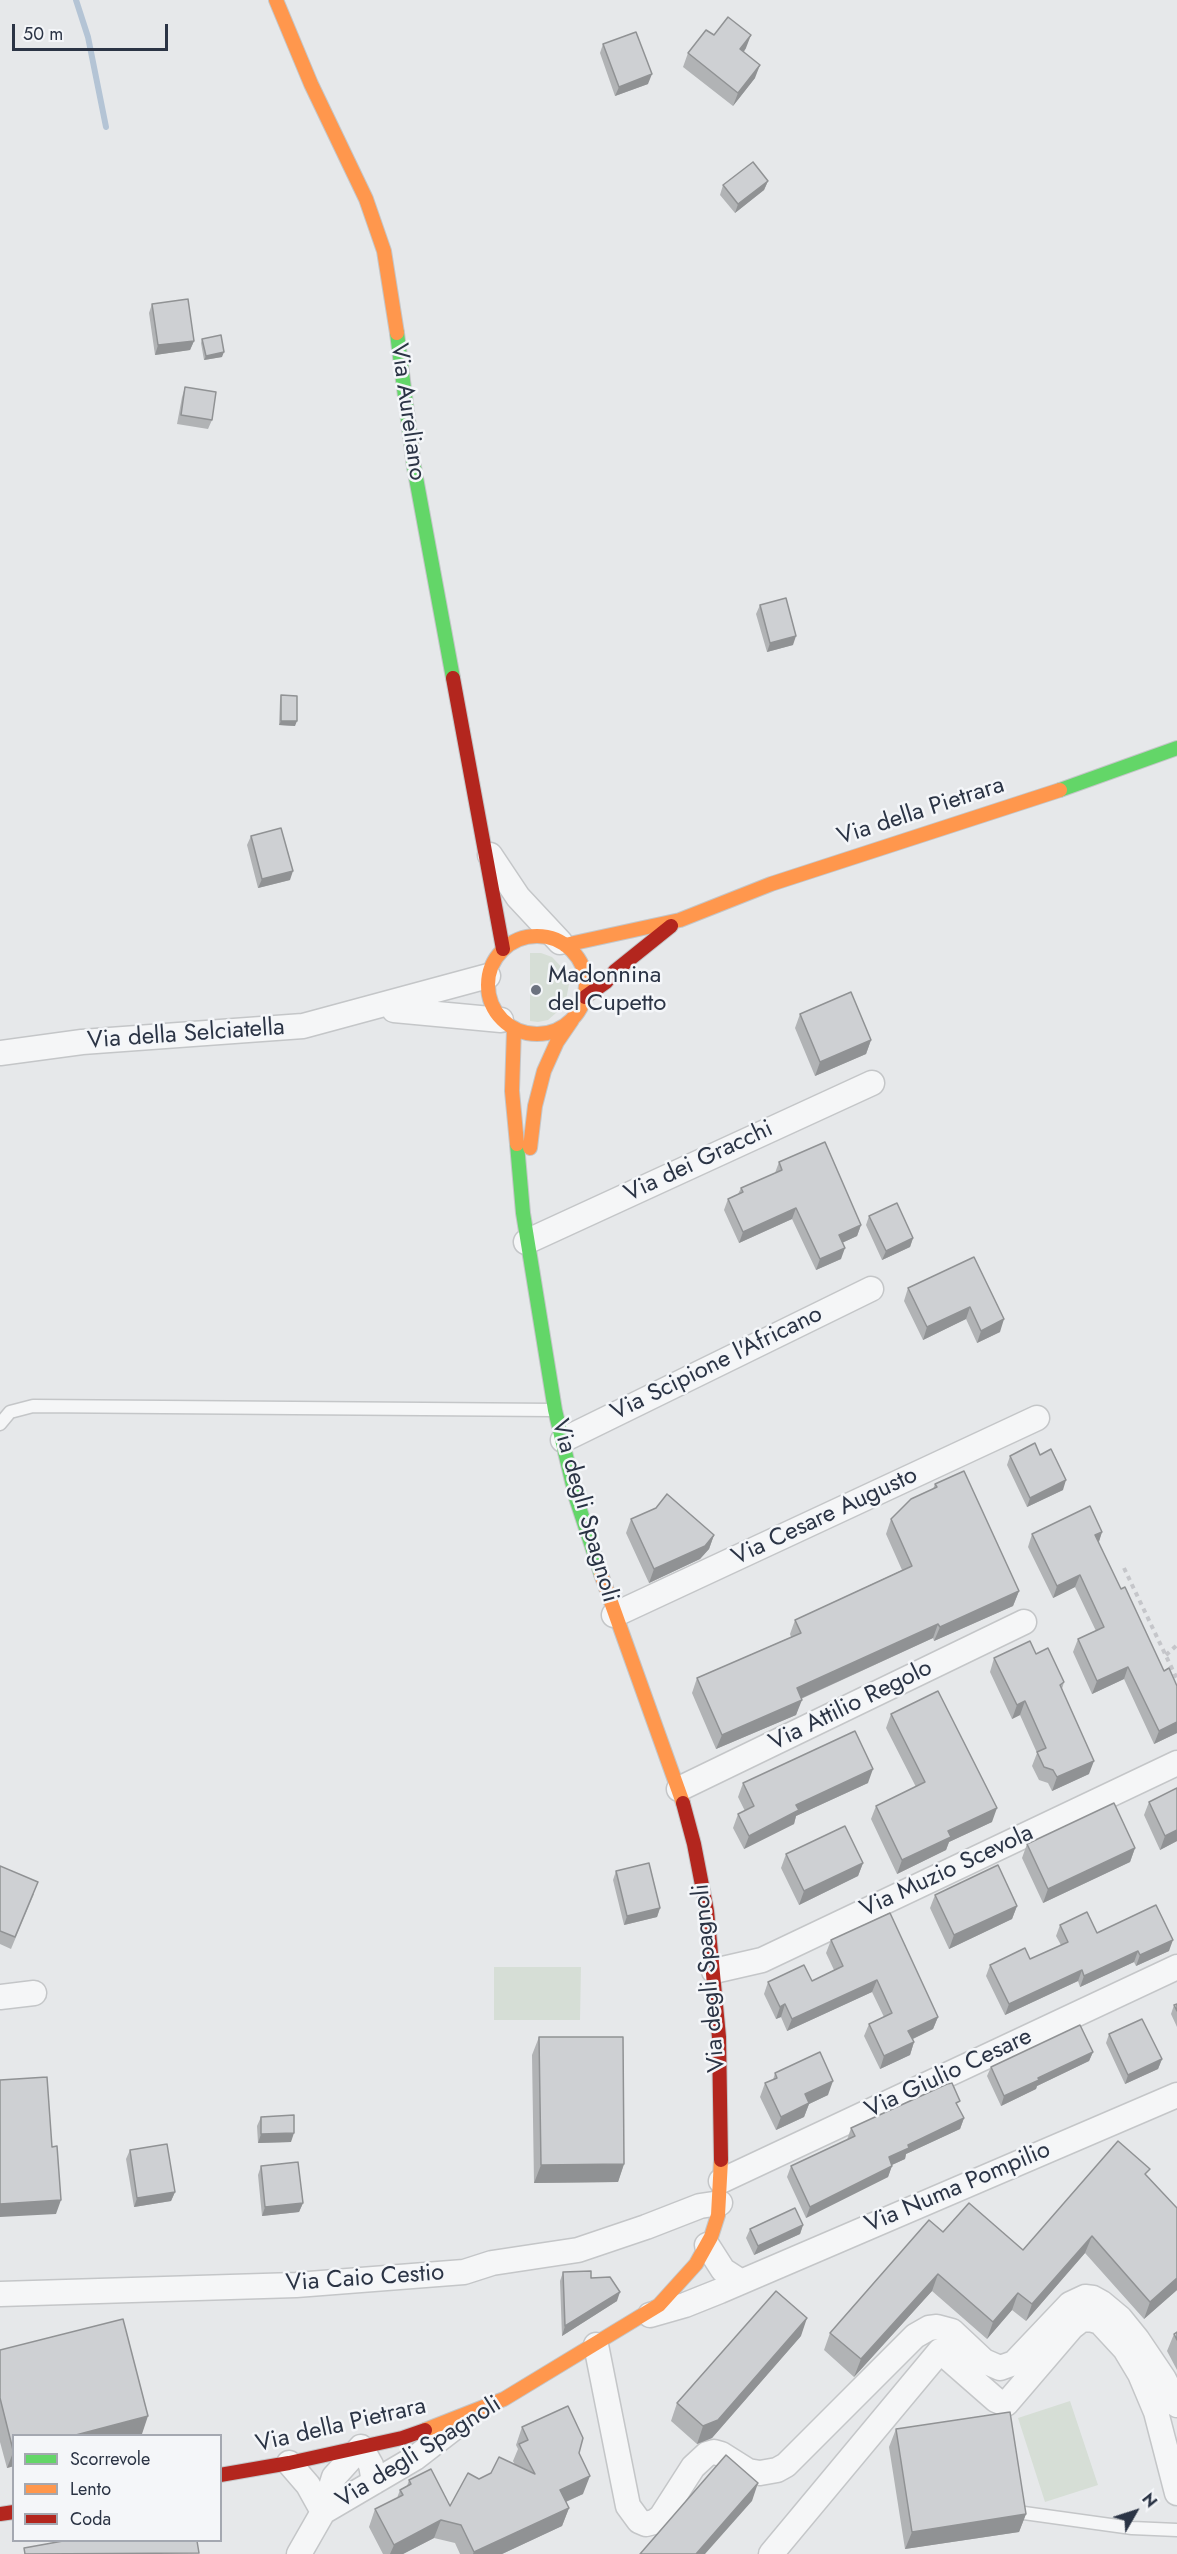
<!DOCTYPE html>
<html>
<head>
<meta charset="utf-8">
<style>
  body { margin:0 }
  #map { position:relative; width:1177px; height:2554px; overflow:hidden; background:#e6e8ea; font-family:Jost,sans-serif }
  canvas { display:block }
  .legend { position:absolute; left:12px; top:2434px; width:210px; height:108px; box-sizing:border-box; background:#f4f6f9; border:2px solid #a4a8b1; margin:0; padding:8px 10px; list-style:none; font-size:18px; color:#2b3445 }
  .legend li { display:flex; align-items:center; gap:12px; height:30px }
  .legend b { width:30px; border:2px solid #a4a8b1 }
  .north { position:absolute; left:1105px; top:2482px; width:60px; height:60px; -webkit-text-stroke:4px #f4f6f9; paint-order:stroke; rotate:51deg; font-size:16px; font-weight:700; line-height:24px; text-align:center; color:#2b3445 }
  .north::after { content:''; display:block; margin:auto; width:21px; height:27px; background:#2b3445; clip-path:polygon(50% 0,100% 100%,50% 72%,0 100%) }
  .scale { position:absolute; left:12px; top:24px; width:156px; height:27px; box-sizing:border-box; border:3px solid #2b3445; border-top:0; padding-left:8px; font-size:18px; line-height:21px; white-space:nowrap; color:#2b3445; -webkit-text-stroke:4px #f4f6f9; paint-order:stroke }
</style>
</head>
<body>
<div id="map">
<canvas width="1177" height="2554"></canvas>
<ul class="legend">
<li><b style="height:8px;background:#63d668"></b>Scorrevole</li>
<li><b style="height:8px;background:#ff974d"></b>Lento</li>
<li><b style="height:8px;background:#b3261e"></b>Coda</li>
</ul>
<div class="north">N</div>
<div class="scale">50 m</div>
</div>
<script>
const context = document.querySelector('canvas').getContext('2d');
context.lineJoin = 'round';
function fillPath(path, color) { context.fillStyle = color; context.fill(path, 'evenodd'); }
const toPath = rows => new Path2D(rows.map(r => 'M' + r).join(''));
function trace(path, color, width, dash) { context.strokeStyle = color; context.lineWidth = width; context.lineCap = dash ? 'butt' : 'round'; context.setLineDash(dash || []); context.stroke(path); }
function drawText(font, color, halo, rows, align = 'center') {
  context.font = font + ' Jost,sans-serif'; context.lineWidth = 5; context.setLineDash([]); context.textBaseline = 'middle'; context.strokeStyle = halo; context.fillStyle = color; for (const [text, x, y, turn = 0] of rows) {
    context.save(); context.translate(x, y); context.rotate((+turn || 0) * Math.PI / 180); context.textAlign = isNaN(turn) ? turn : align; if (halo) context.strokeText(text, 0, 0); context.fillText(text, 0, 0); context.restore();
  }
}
fillPath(toPath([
  [530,953,541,953,552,957,567,973,569,984,565,1005,548,1020,538,1022,530,1021],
  [494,1967,581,1967,580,2020,494,2020],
  [1070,2401,1098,2485,1045,2502,1018,2418]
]), '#d6ded6');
trace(toPath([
  [76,0,88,37,106,127]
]), '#b4c4d5', 6);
const lane = toPath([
  [0,1424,10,1412,33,1406,554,1410],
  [1024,2513,1132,2528,1177,2530]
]);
const street = toPath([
  [490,855,518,897,560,942],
  [394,1010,501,1020],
  [0,1053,82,1042,303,1026,488,976],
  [526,1242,872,1083],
  [563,1440,871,1289],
  [614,1615,1037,1418],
  [679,1789,1024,1622],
  [714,1971,762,1960,1177,1763],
  [0,1997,34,1993],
  [721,2181,1177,1967],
  [707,2245,723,2270,740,2281],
  [0,2294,296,2285,464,2272,492,2263,578,2250,646,2227,700,2206,720,2203],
  [650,2315,685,2305,720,2291,1177,2095],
  [596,2345,628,2506,639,2521,646,2524,654,2522,661,2517,693,2467,707,2454,714,2452,721,2454,748,2471,760,2473,777,2470,786,2465,915,2336,929,2328,937,2327,952,2331,984,2361,1000,2368,1014,2363,1070,2304,1085,2297,1093,2298,1102,2303,1120,2318,1137,2339,1164,2379,1177,2405],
  [289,2463,308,2485,323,2512],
  [323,2512,334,2477,361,2447,371,2465,374,2482],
  [299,2554,323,2512,415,2458,459,2424],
  [771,2554,940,2351,996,2400,1006,2404,1072,2327,1081,2320,1090,2319,1100,2322,1125,2349,1140,2374,1156,2412,1177,2493]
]);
const fast = toPath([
  [397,333,414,467,453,678],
  [1060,790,1177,748],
  [517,1144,523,1213,555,1410,576,1498,601,1574]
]);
const slow = toPath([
  [276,0,311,84,366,199,384,251,397,333],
  '488 985a49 49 0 1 1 98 0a49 49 0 1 1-98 0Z',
  [565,945,680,920,771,884,1060,790],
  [514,1029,512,1091,517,1144],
  [530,1148,535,1106,544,1071,557,1042,572,1020],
  [601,1574,683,1803],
  [425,2430,504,2399,659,2305,696,2264,711,2237,718,2215,721,2160]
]);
const jam = toPath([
  [453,678,503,949],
  [585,997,606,982,615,971,671,926],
  [683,1803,694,1844,707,1911,719,2037,721,2160],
  [220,2475,289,2463,402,2438,425,2430],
  [0,2514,14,2512]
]);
trace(lane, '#c4c6c8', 15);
trace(street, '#c4c6c8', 27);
trace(fast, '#c4c6c8', 16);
trace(slow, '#c4c6c8', 16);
trace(jam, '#c4c6c8', 16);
trace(toPath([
  [1124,1568,1177,1679],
  [1166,1655,1177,1645]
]), '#c5c6ca', 4, [4.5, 4.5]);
trace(lane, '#f5f6f7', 12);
trace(street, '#f5f6f7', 24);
trace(fast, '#63d668', 14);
trace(slow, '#ff974d', 14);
trace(jam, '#b3261e', 14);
fillPath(toPath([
  [714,35,746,48,744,52,755,78,733,106,683,67,688,53],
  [603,44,648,84,615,96,600,53],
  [768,181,764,190,735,213,720,195,723,185],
  [152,304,194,341,190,350,155,355,149,313],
  [202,339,222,357,204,360,201,343],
  [185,387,212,420,208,429,177,424,182,397],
  [760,605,793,645,767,652,756,614],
  [281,695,295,726,279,725,280,700],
  [251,836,290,880,258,888,247,845],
  [800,1014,871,1040,866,1054,815,1076,795,1028],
  [779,1162,861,1225,857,1236,842,1243,841,1259,816,1270,792,1219,739,1243,724,1210,728,1199,738,1194,741,1188,775,1173],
  [869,1216,913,1238,910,1247,882,1260,866,1225],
  [974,1257,1000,1332,977,1343,966,1319,923,1340,904,1301,908,1288],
  [1040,1455,1063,1490,1027,1507,1007,1465,1010,1456],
  [935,1484,1019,1591,1013,1606,934,1641,933,1638,801,1699,796,1715,716,1749,692,1693,697,1678,791,1637,790,1634,795,1620,902,1570,886,1534,891,1519,933,1489],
  [631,1519,714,1535,709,1549,700,1559,649,1583,626,1533],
  [1102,1532,1098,1543,1121,1589,1164,1671,1177,1686,1177,1733,1154,1744,1124,1679,1092,1694,1073,1652,1078,1639,1096,1631,1075,1587,1053,1598,1028,1547,1032,1534],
  [1036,1654,1064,1682,1062,1689,1089,1774,1052,1791,1048,1783,1039,1780,1032,1766,1037,1753,1020,1715,1012,1719,990,1672,994,1658],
  [891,1714,992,1822,949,1842,946,1850,897,1874,871,1819,876,1806,916,1787,886,1728],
  [743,1783,868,1783,796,1816,794,1824,744,1849,733,1828,738,1814,745,1811,738,1797],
  [1177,1788,1177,1841,1160,1850,1144,1815,1149,1802],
  [1027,1844,1135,1848,1130,1862,1043,1903,1022,1858],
  [786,1854,863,1863,858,1876,799,1905,781,1868],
  [0,1866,34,1894,11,1949,0,1944],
  [616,1871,660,1908,657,1917,624,1925,613,1880],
  [935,1895,1017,1906,1012,1919,949,1949,930,1908],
  [1060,1925,1097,1933,1169,1951,1136,1966,1134,1962,1080,1987,1078,1981,1005,2015,986,1976,990,1965,1030,1959,1061,1945,1056,1936],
  [831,1940,938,2017,933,2029,913,2039,914,2042,910,2055,880,2069,864,2036,869,2024,884,2017,872,1992,787,2031,781,2017,776,2019,764,1994,768,1982,812,1981,834,1970,826,1953],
  [1177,2004,1177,2027,1171,2014,1174,2005],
  [1109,2034,1162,2059,1158,2069,1125,2084,1106,2043],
  [539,2037,624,2164,618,2182,534,2183,532,2055],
  [1093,2052,1089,2061,1037,2086,1036,2089,1001,2106,987,2076,991,2067],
  [775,2073,828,2095,809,2104,804,2117,776,2130,760,2097,765,2083,773,2080],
  [958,2107,964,2118,960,2129,906,2154,905,2159,892,2165,888,2177,806,2218,787,2177,791,2166,847,2140,851,2128],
  [261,2117,291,2142,258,2143,257,2126],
  [130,2150,175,2192,171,2201,134,2207,126,2159],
  [261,2166,303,2203,299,2212,262,2216,258,2175],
  [1147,2176,1177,2208,1177,2290,1144,2319,1085,2253,1026,2321,1012,2310,987,2339,932,2291,854,2377,824,2350,830,2333,943,2232,1023,2250],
  [803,2225,800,2234,754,2255,746,2238,750,2229],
  [563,2272,617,2301,562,2336,560,2281],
  [1177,2332,1177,2370,1167,2351,1174,2334],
  [801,2336,712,2438,697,2444,671,2421,677,2403],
  [0,2350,142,2434,136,2436,14,2436,14,2466,7,2468,0,2442],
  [522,2427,579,2453,583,2494,566,2502,569,2508,562,2526,502,2554,460,2554,455,2543,434,2538,403,2554,383,2554,369,2527,375,2509,397,2498,400,2490,407,2486,409,2480,450,2506,479,2479,515,2465,513,2461,518,2449,516,2445],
  [896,2429,1026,2514,1019,2532,905,2549,889,2447]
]), '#b1b3b5');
fillPath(toPath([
  [751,35,746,48,735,63,740,49],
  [760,65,755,78,733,106,738,93],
  [652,74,648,84,615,96,619,87],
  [768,181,764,190,735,213,738,204],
  [194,341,190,350,155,355,158,345],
  [224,352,222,357,204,360,206,356],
  [796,636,793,645,767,652,770,643],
  [281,721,297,721,295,726,279,725],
  [293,871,290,880,258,888,262,879],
  [871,1040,866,1054,815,1076,820,1062],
  [796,1208,792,1219,739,1243,743,1232],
  [861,1225,857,1236,835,1246,839,1235],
  [913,1238,910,1247,882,1260,886,1251],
  [845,1248,841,1259,816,1270,820,1259],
  [970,1307,966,1319,923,1340,927,1327],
  [1004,1319,1000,1332,977,1343,981,1331],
  [1066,1480,1063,1490,1027,1507,1030,1498],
  [1102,1532,1098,1545,1095,1535],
  [714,1535,709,1549,700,1559,649,1583,654,1569],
  [1080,1575,1075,1587,1053,1598,1057,1586],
  [1019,1591,1013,1606,934,1641,940,1627],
  [938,1624,933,1638,791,1703,797,1688],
  [1128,1667,1124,1679,1092,1694,1097,1681],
  [802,1700,796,1715,716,1749,722,1735],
  [1025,1701,1020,1715,1012,1719,1017,1705],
  [1177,1722,1177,1733,1154,1744,1159,1731],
  [1094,1761,1089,1774,1052,1791,1057,1777],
  [873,1769,868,1783,796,1816,794,1824,744,1849,749,1836,796,1805],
  [997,1808,992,1822,949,1842,946,1850,897,1874,902,1860,948,1831],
  [1177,1830,1177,1841,1160,1850,1165,1836],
  [1135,1848,1130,1862,1043,1903,1048,1889],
  [863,1863,858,1876,799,1905,804,1891],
  [1017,1906,1012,1919,949,1949,954,1935],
  [660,1908,657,1917,624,1925,627,1916],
  [1173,1940,1169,1951,1136,1966,1140,1955],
  [1138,1951,1134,1962,1080,1987,1084,1976],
  [1082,1970,1078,1981,1005,2015,1009,2004],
  [877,1980,872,1992,787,2031,792,2019],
  [785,2004,781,2017,776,2019,780,2007],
  [938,2017,933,2029,904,2043,908,2031],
  [914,2042,910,2055,880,2069,884,2056],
  [1093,2052,1089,2061,1037,2086,1036,2089,1001,2106,1004,2096,1038,2078],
  [1162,2059,1158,2069,1125,2084,1128,2075],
  [833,2081,828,2095,809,2104,804,2117,776,2130,781,2117,805,2094],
  [964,2118,960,2129,906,2154,905,2159,885,2168,889,2157,908,2145],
  [294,2133,291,2142,258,2143,261,2134],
  [624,2164,618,2182,534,2183,541,2165],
  [892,2166,888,2177,806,2218,810,2207],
  [175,2192,171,2201,134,2207,137,2198],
  [61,2200,56,2214,0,2217,0,2204],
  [303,2203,299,2212,262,2216,265,2207],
  [803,2225,800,2234,754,2255,758,2246],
  [1092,2236,1085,2253,1026,2321,1032,2304],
  [938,2274,932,2291,854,2377,861,2359],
  [1177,2278,1177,2290,1144,2319,1150,2302],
  [620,2292,617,2301,562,2336,565,2326],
  [1018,2293,1012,2310,987,2339,993,2322],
  [807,2318,801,2336,712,2438,697,2444,703,2426],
  [148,2416,142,2434,136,2436,72,2436],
  [14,2450,14,2466,7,2468],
  [590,2476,583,2494,554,2507,560,2490],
  [758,2483,752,2501,705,2554,696,2554],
  [569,2508,562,2526,502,2554,473,2554,474,2552],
  [1026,2514,1019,2532,905,2549,912,2532],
  [441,2520,434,2538,403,2554,390,2554,394,2545]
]), '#909294');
const building = toPath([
  [728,17,751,35,740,49,760,65,738,93,688,53,706,30,714,35,728,17],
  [636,32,652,74,619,87,603,44,636,32],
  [753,162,768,181,738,204,723,185,753,162],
  [188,299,194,341,158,345,152,304,188,299],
  [221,335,224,352,206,356,202,339,221,335],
  [185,387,216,392,212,420,181,415,185,387],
  [786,598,796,636,770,643,760,605,786,598],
  [281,695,297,696,297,721,281,721,281,695],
  [281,828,293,871,262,879,251,836,281,828],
  [851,992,871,1040,820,1062,800,1014,851,992],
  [825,1142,861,1225,839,1235,845,1248,820,1259,796,1208,743,1232,728,1199,743,1192,741,1188,782,1170,779,1162,825,1142],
  [897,1203,913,1238,886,1251,869,1216,897,1203],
  [974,1257,1004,1319,981,1331,970,1307,927,1327,908,1288,974,1257],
  [1035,1443,1040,1455,1051,1449,1066,1480,1030,1498,1010,1456,1035,1443],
  [964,1471,1019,1591,940,1627,938,1624,797,1688,802,1700,722,1735,697,1678,801,1633,795,1620,912,1566,891,1519,911,1499,937,1487,935,1484,964,1471],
  [667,1494,714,1535,705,1546,654,1569,631,1519,656,1508,667,1494],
  [1090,1506,1102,1532,1095,1535,1121,1589,1125,1587,1164,1671,1169,1668,1177,1686,1177,1722,1159,1731,1128,1667,1097,1681,1078,1639,1104,1627,1080,1575,1057,1586,1032,1534,1090,1506],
  [1030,1641,1036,1654,1048,1648,1064,1682,1060,1685,1094,1761,1057,1777,1053,1770,1044,1767,1037,1752,1046,1748,1025,1701,1017,1705,994,1658,1030,1641],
  [938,1691,997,1808,948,1831,951,1837,902,1860,876,1806,925,1782,891,1714,938,1691],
  [855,1731,873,1769,796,1805,799,1810,749,1836,738,1814,754,1806,743,1783,855,1731],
  [1177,1788,1177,1830,1165,1836,1149,1802,1177,1788],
  [1114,1803,1135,1848,1048,1889,1027,1844,1114,1803],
  [845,1826,863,1863,804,1891,786,1854,845,1826],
  [649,1863,660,1908,627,1916,616,1871,649,1863],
  [998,1865,1017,1906,954,1935,935,1895,998,1865],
  [0,1866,38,1882,15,1937,0,1931,0,1866],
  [1156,1905,1173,1940,1140,1955,1138,1951,1084,1976,1082,1970,1009,2004,990,1965,1025,1948,1030,1959,1068,1942,1060,1925,1087,1912,1097,1933,1156,1905],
  [890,1913,938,2017,908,2031,914,2042,884,2056,869,2024,892,2013,877,1980,792,2019,785,2004,780,2007,768,1982,804,1965,812,1981,843,1966,831,1940,890,1913],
  [1177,2004,1177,2011,1174,2005,1177,2004],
  [1142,2019,1162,2059,1128,2075,1109,2034,1142,2019],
  [1080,2025,1093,2052,1038,2078,1039,2080,1004,2096,991,2067,1080,2025],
  [539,2037,623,2037,624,2164,541,2165,539,2037],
  [820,2052,833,2081,805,2094,809,2103,781,2117,765,2083,777,2078,775,2073,820,2052],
  [47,2077,52,2147,57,2146,61,2200,0,2204,0,2080,47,2077],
  [952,2083,960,2101,956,2103,964,2118,908,2145,909,2148,889,2157,892,2166,810,2207,791,2166,855,2136,851,2128,947,2084,952,2083],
  [294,2115,294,2133,261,2134,261,2117,294,2115],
  [1118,2141,1150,2169,1145,2174,1177,2208,1177,2278,1150,2302,1092,2236,1032,2304,1018,2293,993,2322,938,2274,861,2359,830,2333,929,2220,943,2232,969,2203,1023,2250,1118,2141],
  [167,2144,175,2192,137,2198,130,2150,167,2144],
  [298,2162,303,2203,265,2207,261,2166,298,2162],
  [795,2208,803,2225,758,2246,750,2229,795,2208],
  [591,2271,591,2278,610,2277,620,2292,565,2326,563,2272,591,2271],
  [776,2291,807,2318,718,2420,703,2426,677,2403,776,2291],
  [123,2319,148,2416,72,2436,14,2436,13,2450,0,2398,0,2350,123,2319],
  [1177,2332,1177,2340,1174,2334,1177,2332],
  [568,2406,583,2438,579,2453,590,2476,560,2490,569,2508,474,2552,461,2525,441,2520,394,2545,375,2509,403,2495,400,2490,411,2484,409,2480,431,2469,450,2506,468,2473,479,2479,491,2473,499,2457,535,2474,519,2444,528,2440,522,2427,568,2406],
  [1010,2412,1026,2514,912,2532,896,2429,1010,2412],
  [726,2455,758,2483,696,2554,640,2554,726,2455],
  [63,2541,197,2541,199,2553,25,2554,24,2548,63,2541]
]);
fillPath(building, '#ced0d3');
trace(building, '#909294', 1.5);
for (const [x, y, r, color] of [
  [536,990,6,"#6c737f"]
]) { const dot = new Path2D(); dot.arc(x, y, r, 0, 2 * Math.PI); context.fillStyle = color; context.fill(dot); trace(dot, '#f4f6f9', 2); }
drawText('24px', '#2b3445', '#f4f6f9', [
  ["Via Aureliano",407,412,82],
  ["Via della Pietrara",921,812,-18],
  ["Via della Selciatella",186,1035,-4],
  ["Via dei Gracchi",699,1162,-25],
  ["Via Scipione l'Africano",717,1364,-26],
  ["Via degli Spagnoli",584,1511,74],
  ["Via Cesare Augusto",825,1517,-25],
  ["Via Attilio Regolo",851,1706,-26],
  ["Via Muzio Scevola",947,1872,-25],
  ["Via degli Spagnoli",710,1978,-95],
  ["Via Giulio Cesare",949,2074,-25],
  ["Via Numa Pompilio",958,2188,-23],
  ["Via Caio Cestio",365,2279,-4],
  ["Via della Pietrara",341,2426,-13],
  ["Via degli Spagnoli",419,2453,-32]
]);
drawText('24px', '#2b3445', '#f4f6f9', [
  ["Madonnina",548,976],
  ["del Cupetto",548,1004]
], 'left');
</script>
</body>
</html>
